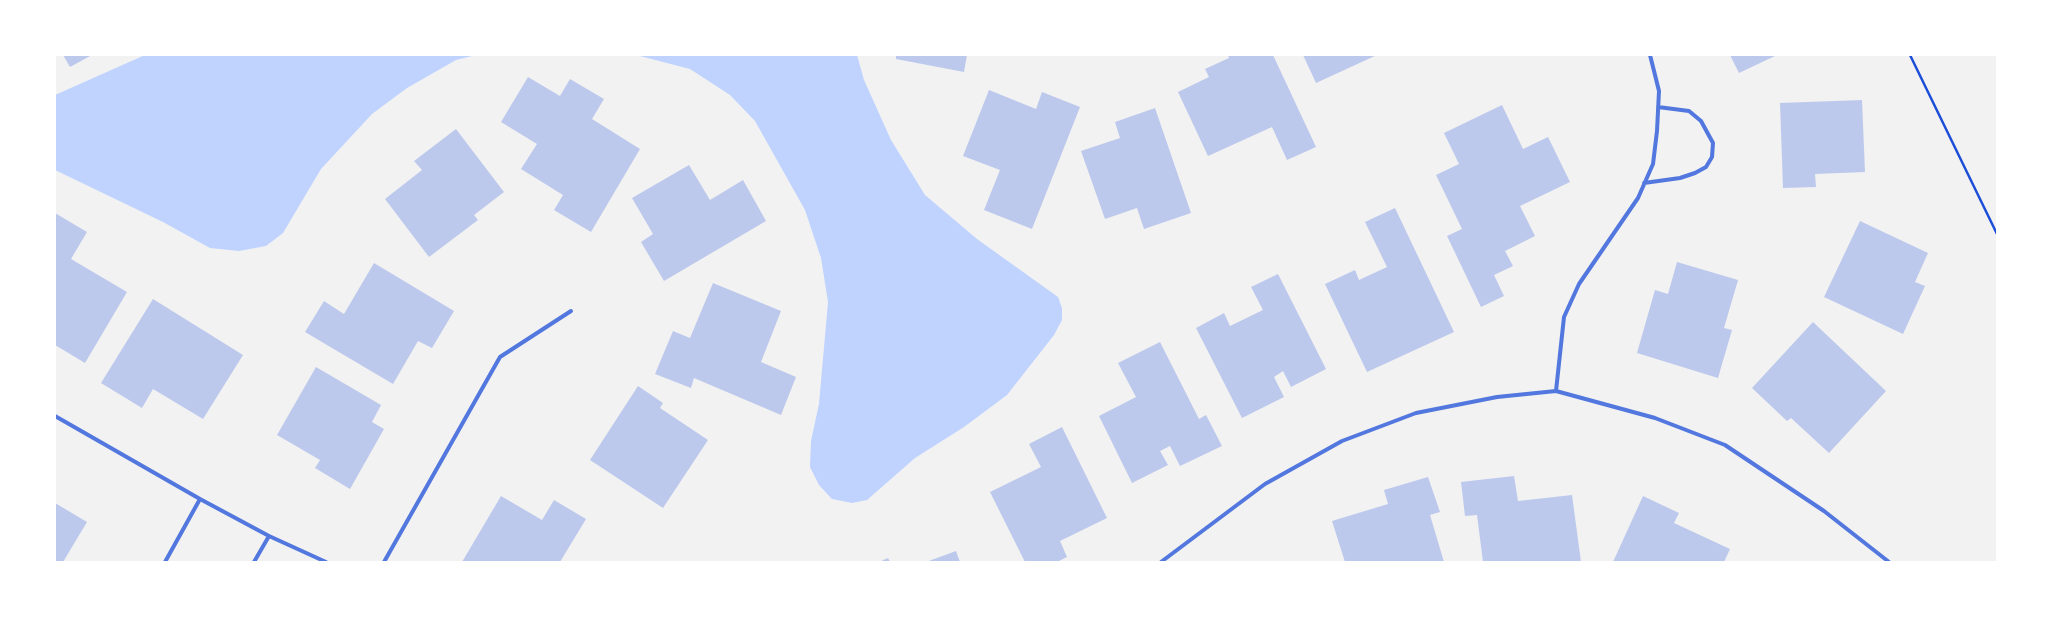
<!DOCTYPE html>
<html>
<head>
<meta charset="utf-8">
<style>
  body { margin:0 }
  #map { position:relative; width:2052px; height:617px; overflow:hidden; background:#f2f2f2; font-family:"Source Sans 3",sans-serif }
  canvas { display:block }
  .frame { position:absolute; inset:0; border:56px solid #fff; pointer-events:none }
</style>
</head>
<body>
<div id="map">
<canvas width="2052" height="617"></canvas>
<div class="frame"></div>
</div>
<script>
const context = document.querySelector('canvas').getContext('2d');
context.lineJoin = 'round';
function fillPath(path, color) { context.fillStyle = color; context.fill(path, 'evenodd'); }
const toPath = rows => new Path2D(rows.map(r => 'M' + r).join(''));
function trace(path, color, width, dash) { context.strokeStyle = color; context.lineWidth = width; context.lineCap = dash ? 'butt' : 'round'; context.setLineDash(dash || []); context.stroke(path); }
fillPath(toPath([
  [145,55,476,55,456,60,407,88,372,114,321,169,283,233,266,246,239,251,210,248,163,222,55,170,55,95],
  [636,55,857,55,864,80,891,140,925,195,977,239,1058,297,1062,308,1062,320,1054,335,1007,395,964,427,915,458,867,500,852,503,832,499,819,485,810,467,811,441,819,404,828,302,821,258,805,210,755,121,730,95,690,69]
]), '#bfd3fe');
fillPath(toPath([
  [63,55,92,55,70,67],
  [896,55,967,55,964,72,896,59],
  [1228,55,1273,55,1316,147,1287,160,1272,127,1208,156,1178,92,1209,77,1205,69,1229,58],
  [1303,55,1377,55,1316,83],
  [1730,55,1777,55,1739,73],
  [528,77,560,96,570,79,604,99,592,119,640,149,591,232,554,210,563,195,521,169,537,144,501,122],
  [989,90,1036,109,1042,92,1080,107,1032,229,984,210,1000,170,963,156],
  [1862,100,1865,172,1815,174,1816,187,1783,188,1780,103],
  [1502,105,1523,149,1548,137,1570,182,1520,206,1535,236,1505,251,1513,266,1494,275,1504,296,1481,307,1447,236,1462,229,1436,175,1459,164,1444,133],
  [1155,108,1191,213,1144,229,1137,208,1105,219,1081,151,1120,138,1115,122],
  [456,129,504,192,474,215,478,220,429,257,385,199,422,170,414,161],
  [689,165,710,200,743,180,766,221,664,281,641,242,653,234,632,198],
  [1395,208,1454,332,1367,372,1325,284,1355,270,1359,280,1387,267,1365,222],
  [55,213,87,232,71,259,127,292,85,363,55,345],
  [1860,221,1928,253,1915,282,1925,286,1903,334,1824,297],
  [1677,262,1738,280,1724,328,1732,330,1718,378,1637,353,1655,290,1668,294],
  [374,263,454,311,432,348,418,341,393,384,305,332,324,301,344,314],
  [1278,274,1326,369,1291,387,1283,371,1274,377,1284,397,1242,418,1196,328,1224,313,1230,326,1263,310,1251,287],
  [713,283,781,311,761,362,796,377,781,415,694,378,691,388,655,374,673,331,690,338],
  [153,299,243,355,203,419,153,389,142,408,101,383],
  [1813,322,1886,391,1829,453,1791,418,1787,421,1752,388],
  [1160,342,1199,419,1206,415,1222,446,1180,466,1170,446,1160,451,1168,465,1132,483,1099,416,1136,397,1118,363],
  [316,367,381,405,372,422,384,429,350,489,315,468,320,460,277,435],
  [638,386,663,403,660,408,708,440,663,508,590,460],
  [1062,427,1107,518,1060,541,1067,557,1057,562,1025,562,990,492,1041,467,1029,444],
  [1514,476,1518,501,1572,495,1581,562,1483,562,1477,515,1465,516,1461,482],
  [1428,477,1440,512,1430,515,1444,562,1345,562,1332,521,1388,504,1384,490],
  [501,496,542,520,554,500,586,519,560,562,462,562],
  [1643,496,1679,513,1674,523,1730,549,1724,562,1613,562],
  [55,503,87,522,63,562,55,562],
  [956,551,960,562,926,562],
  [888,558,890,562,879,562]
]), '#bdc9ec');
trace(toPath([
  [1910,55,1997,234]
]), '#1d4ed8', 2.5);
trace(toPath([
  [1644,183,1680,178,1695,173,1706,167,1712,157,1713,143,1701,121,1689,111,1658,107],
  [1556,391,1564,317,1579,284,1638,198,1653,164,1657,131,1659,91,1650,55],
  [55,416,200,499,269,536,326,562],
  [165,562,200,499],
  [254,562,269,536],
  [384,562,500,357,571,311],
  [1161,562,1265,484,1342,441,1416,413,1497,397,1556,391,1655,418,1725,445,1824,511,1889,562]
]), '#5277de', 4);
</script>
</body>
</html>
